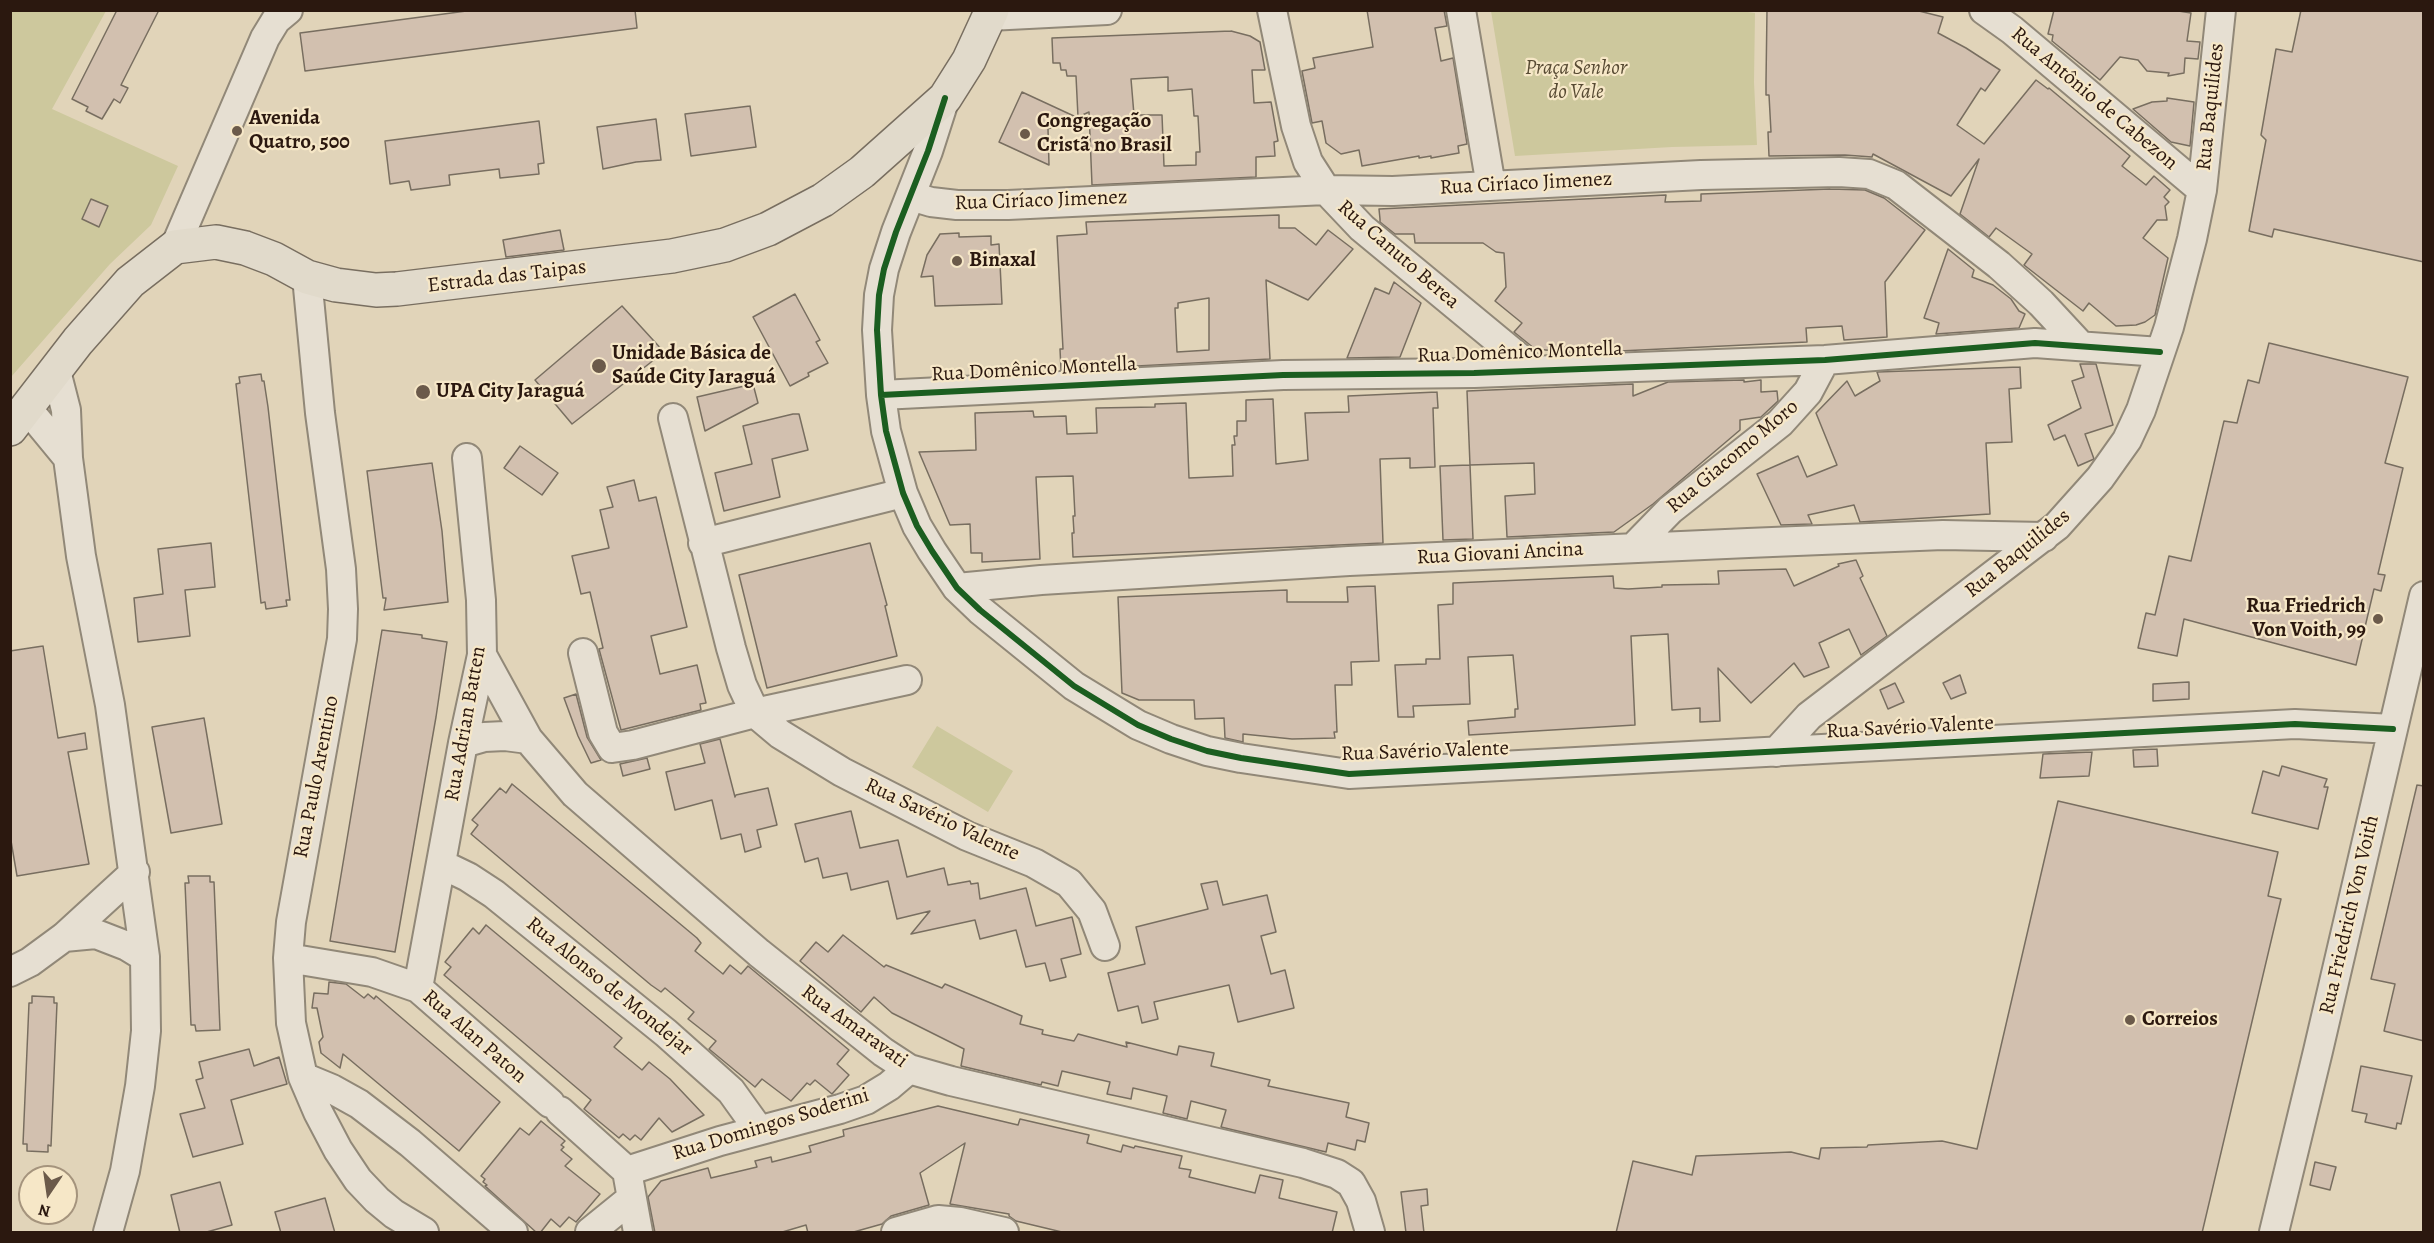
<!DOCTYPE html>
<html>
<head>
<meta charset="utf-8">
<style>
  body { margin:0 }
  #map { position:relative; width:2434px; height:1243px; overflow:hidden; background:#e1d4b9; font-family:Alegreya,serif }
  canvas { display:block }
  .frame { position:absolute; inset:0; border:12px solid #2b180f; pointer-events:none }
  .north { position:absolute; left:18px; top:1165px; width:60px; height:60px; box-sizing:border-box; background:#f6e7c7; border:2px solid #a5947d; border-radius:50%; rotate:193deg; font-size:16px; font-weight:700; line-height:24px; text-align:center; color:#2b180f }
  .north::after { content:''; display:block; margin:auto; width:21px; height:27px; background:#6b5a4a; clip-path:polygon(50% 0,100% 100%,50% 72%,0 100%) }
</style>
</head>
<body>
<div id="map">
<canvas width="2434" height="1243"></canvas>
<div class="frame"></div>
<div class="north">N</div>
</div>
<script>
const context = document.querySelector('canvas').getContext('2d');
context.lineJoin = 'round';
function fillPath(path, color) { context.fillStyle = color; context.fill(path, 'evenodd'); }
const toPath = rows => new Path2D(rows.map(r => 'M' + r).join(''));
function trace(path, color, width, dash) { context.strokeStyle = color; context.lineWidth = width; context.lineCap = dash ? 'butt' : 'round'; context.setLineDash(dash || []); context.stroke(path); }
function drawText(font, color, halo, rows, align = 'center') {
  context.font = font + ' Alegreya,serif'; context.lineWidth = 4.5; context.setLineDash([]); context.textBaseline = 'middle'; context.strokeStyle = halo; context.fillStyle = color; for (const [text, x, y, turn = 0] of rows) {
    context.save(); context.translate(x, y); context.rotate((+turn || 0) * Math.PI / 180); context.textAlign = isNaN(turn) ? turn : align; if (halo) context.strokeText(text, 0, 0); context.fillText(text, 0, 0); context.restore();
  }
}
fillPath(toPath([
  [1733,10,1755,13,1754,82,1757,145,1672,147,1515,156,1491,11],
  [11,11,106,11,52,109,178,166,151,225,110,264,11,377],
  [937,726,1013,771,988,812,912,767]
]), '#cdc89d');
const building = toPath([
  [117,10,159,10,121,85,128,88,120,103,114,99,102,119,86,111,88,107,72,99,117,10],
  [474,10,635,10,637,28,305,71,300,33,474,10],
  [1367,10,1444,10,1447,26,1435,28,1441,61,1453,58,1467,144,1458,146,1459,153,1431,158,1431,156,1419,158,1419,156,1362,166,1359,150,1341,154,1326,143,1322,121,1312,123,1302,71,1315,68,1313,58,1373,47,1367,10],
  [1767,10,1915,10,1943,17,1938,33,1966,48,2000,70,1985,91,1981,88,1957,125,1984,144,2036,80,2048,89,2049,88,2130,156,2122,166,2146,185,2154,176,2170,190,2164,197,2169,202,2165,206,2167,220,2157,220,2143,238,2168,258,2155,315,2145,322,2136,325,2116,326,2089,303,2083,311,2024,265,2032,254,1996,228,1989,237,1960,214,1979,159,1951,196,1873,154,1872,157,1845,155,1769,156,1768,132,1771,132,1769,95,1766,95,1766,82,1767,10],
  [2054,10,2172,10,2191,13,2187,41,2200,42,2198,59,2185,58,2184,73,2168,76,2169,73,2147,71,2138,60,2120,57,2100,80,2052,41,2053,35,2048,34,2054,10],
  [2301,10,2424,10,2424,262,2274,229,2272,237,2249,231,2266,140,2261,135,2276,49,2292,52,2301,10],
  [1231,31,1250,36,1260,42,1265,70,1252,70,1254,103,1271,102,1278,141,1274,142,1275,156,1256,157,1256,177,1092,185,1089,112,1078,117,1076,76,1067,76,1066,70,1061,70,1060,63,1053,63,1052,38,1231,31],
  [1168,77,1168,91,1192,89,1194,116,1198,116,1200,152,1196,152,1196,165,1164,166,1162,115,1134,115,1131,79,1168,77],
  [1022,92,1076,117,1048,129,1049,165,999,142,1022,92],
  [2167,98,2194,102,2190,146,2171,142,2133,109,2152,102,2167,101,2167,98],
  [750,106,756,147,691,156,685,114,750,106],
  [656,119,661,160,636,162,603,169,597,127,656,119],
  [539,121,544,163,538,164,539,174,500,178,499,169,449,175,450,185,411,190,409,181,390,184,385,141,539,121],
  [1830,189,1865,190,1884,198,1925,230,1885,282,1887,337,1844,340,1842,326,1806,328,1807,342,1578,353,1535,349,1514,332,1522,323,1495,301,1506,287,1504,253,1496,252,1483,243,1415,243,1414,234,1395,234,1380,222,1380,219,1379,209,1666,195,1665,202,1701,201,1701,194,1830,189],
  [91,199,108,206,99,227,82,219,91,199],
  [1279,215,1279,228,1295,228,1316,245,1328,230,1353,249,1308,300,1266,280,1270,359,1061,370,1060,349,1063,349,1057,236,1087,234,1086,222,1279,215],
  [1209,298,1209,350,1177,352,1175,308,1178,308,1178,303,1209,298],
  [560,230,564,250,506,257,503,240,560,230],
  [959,233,959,237,991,236,991,245,999,244,1002,304,935,306,933,276,921,277,927,255,940,234,959,233],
  [1948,249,1974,270,1972,277,1993,285,2011,299,2019,311,2025,314,2019,328,1936,334,1939,323,1924,318,1948,249],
  [1394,282,1421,303,1400,357,1347,358,1375,288,1389,294,1394,282],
  [795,294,820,340,816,342,828,363,808,373,809,376,790,386,753,317,795,294],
  [622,306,664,352,572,424,535,380,622,306],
  [2269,343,2408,377,2385,463,2403,468,2378,574,2385,575,2381,591,2374,589,2356,665,2184,619,2177,656,2138,648,2146,613,2155,615,2169,556,2191,561,2224,421,2237,423,2248,380,2259,383,2269,343],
  [2080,364,2096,364,2113,425,2085,434,2094,459,2078,466,2065,435,2054,440,2048,425,2081,408,2072,381,2084,377,2080,364],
  [2020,367,2021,388,2009,389,2012,442,1986,443,1990,514,1860,522,1854,505,1808,515,1812,524,1781,525,1757,474,1798,456,1807,477,1837,465,1816,413,1847,381,1855,396,1880,381,1877,372,2020,367],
  [261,374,262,381,264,381,268,407,290,600,286,600,287,606,266,609,265,602,261,603,236,384,240,383,239,377,261,374],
  [1744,380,1744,382,1761,380,1761,392,1777,391,1778,401,1761,417,1740,420,1740,430,1653,504,1614,532,1507,537,1505,496,1535,494,1534,463,1470,465,1467,391,1633,384,1633,396,1668,382,1744,380],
  [753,384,758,403,705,431,697,397,753,384],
  [1437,392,1438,408,1433,408,1435,467,1410,468,1410,458,1380,459,1383,543,1073,557,1072,533,1074,533,1073,516,1075,516,1073,476,1036,477,1040,559,982,562,982,553,971,553,970,524,950,525,919,452,976,450,975,413,1033,411,1034,417,1066,416,1067,434,1097,433,1096,408,1155,407,1155,404,1186,403,1189,478,1233,476,1232,445,1235,445,1234,436,1237,436,1237,421,1246,421,1246,400,1273,399,1276,464,1308,460,1305,413,1349,412,1348,396,1437,392],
  [793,414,799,414,808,450,772,459,780,497,724,511,715,473,752,464,743,426,793,414],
  [520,446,558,473,542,495,504,468,520,446],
  [432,463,442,531,448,602,384,610,386,598,383,598,367,471,432,463],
  [1470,465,1473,539,1443,540,1440,466,1470,465],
  [634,480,639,501,656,497,687,627,651,636,660,674,697,665,706,703,700,704,701,710,621,730,599,649,603,648,590,592,581,594,572,556,609,548,600,510,613,507,607,487,634,480],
  [211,543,215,587,185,590,190,636,138,642,134,598,163,594,158,549,211,543],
  [870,543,887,605,885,606,897,656,767,688,739,575,870,543],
  [1856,560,1863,576,1860,578,1887,636,1861,655,1849,629,1819,643,1829,667,1804,677,1794,663,1751,703,1718,668,1720,721,1700,722,1700,708,1672,710,1668,634,1631,636,1635,725,1469,735,1468,721,1515,717,1515,709,1518,709,1513,655,1468,657,1470,704,1413,706,1414,717,1398,717,1395,665,1426,664,1426,659,1440,659,1438,605,1453,604,1453,583,1613,576,1614,588,1628,589,1662,587,1662,585,1719,584,1718,571,1786,569,1794,586,1839,566,1838,564,1856,560],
  [1375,586,1379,661,1351,662,1352,685,1335,685,1337,732,1334,732,1335,738,1292,739,1243,734,1243,742,1225,738,1224,718,1195,719,1194,700,1139,700,1122,693,1118,597,1287,590,1287,602,1348,602,1347,587,1375,586],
  [382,630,422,635,422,638,447,642,436,717,395,952,330,941,382,630],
  [43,646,58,738,85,733,87,749,68,752,89,864,17,876,10,835,10,651,43,646],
  [1960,675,1966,693,1951,699,1943,683,1960,675],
  [2189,682,2189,699,2153,701,2153,684,2189,682],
  [1895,683,1904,702,1888,709,1880,690,1895,683],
  [576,694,587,737,601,760,591,763,578,736,564,698,576,694],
  [204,718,222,824,171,833,152,727,204,718],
  [720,739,735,797,736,795,768,788,777,825,757,830,761,847,745,852,741,834,721,839,712,800,675,810,666,772,705,763,700,744,720,739],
  [2157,749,2158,766,2134,767,2133,750,2157,749],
  [2092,752,2089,776,2040,778,2043,754,2092,752],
  [647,758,650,769,623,776,620,764,647,758],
  [2282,766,2327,779,2324,787,2328,787,2318,829,2252,813,2263,771,2279,776,2282,766],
  [512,784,697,938,701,943,695,951,723,974,730,965,741,974,748,966,849,1050,837,1064,849,1075,832,1094,815,1080,810,1085,807,1083,791,1101,762,1079,755,1087,709,1049,716,1041,688,1019,694,1012,665,988,661,992,651,985,471,834,478,825,472,820,500,788,506,793,512,784],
  [2417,785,2424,786,2424,1041,2384,1031,2395,984,2371,979,2417,785],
  [2058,801,2278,852,2268,896,2281,899,2202,1233,1616,1233,1633,1161,1692,1175,1696,1156,1791,1152,1819,1159,1821,1148,1867,1147,1868,1145,1942,1141,1977,1149,2058,801],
  [851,811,860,848,898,840,907,877,944,868,948,885,970,881,971,884,978,883,980,899,1026,888,1036,926,1072,917,1081,954,1061,959,1066,977,1050,981,1045,963,1026,967,1016,930,980,939,975,920,911,934,930,911,897,919,888,881,851,890,847,873,823,878,818,858,805,862,795,824,851,811],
  [188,876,210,876,210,882,214,882,220,1030,196,1031,195,1025,191,1025,185,883,189,883,188,876],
  [1217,881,1223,905,1267,895,1276,932,1261,936,1271,974,1285,970,1294,1008,1238,1022,1229,985,1154,1002,1158,1019,1142,1023,1138,1006,1118,1011,1108,973,1145,964,1136,927,1208,909,1201,884,1217,881],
  [486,925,622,1038,614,1047,642,1070,649,1062,670,1079,704,1115,672,1132,659,1118,641,1140,635,1135,630,1140,623,1134,619,1138,584,1109,591,1100,444,975,451,967,445,962,473,928,479,934,486,925],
  [843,935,884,967,886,965,942,988,945,984,1022,1016,1020,1024,1043,1030,1042,1034,1074,1041,1078,1034,1127,1047,1126,1042,1177,1055,1179,1046,1214,1053,1211,1066,1270,1080,1268,1086,1349,1103,1346,1117,1369,1123,1365,1142,1357,1140,1355,1150,1328,1143,1326,1152,1221,1127,1226,1110,1191,1101,1187,1119,1163,1113,1167,1096,1133,1088,1131,1099,1107,1094,1110,1082,1062,1071,1058,1086,1042,1082,1041,1085,961,1066,964,1049,892,1013,874,997,861,1012,800,961,816,942,828,952,843,935],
  [329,982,346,984,364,998,368,994,374,999,376,996,500,1102,459,1151,343,1054,340,1068,321,1053,319,1042,323,1037,317,1008,312,1008,314,993,328,994,329,982],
  [32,996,54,997,54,1003,57,1003,51,1146,48,1145,48,1152,27,1151,27,1144,23,1144,29,1003,32,1003,32,996],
  [249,1049,254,1066,279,1057,287,1084,231,1100,243,1144,193,1157,180,1114,205,1108,196,1080,203,1078,199,1062,249,1049],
  [2361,1066,2412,1076,2401,1124,2397,1123,2396,1129,2365,1122,2367,1114,2352,1111,2361,1066],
  [938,1106,1018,1125,1020,1119,1089,1135,1087,1143,1121,1152,1123,1145,1134,1148,1135,1146,1182,1156,1179,1168,1191,1170,1189,1177,1255,1193,1260,1175,1283,1180,1279,1198,1337,1212,1332,1233,1066,1233,1016,1221,1009,1216,1009,1214,950,1204,965,1143,920,1173,929,1205,891,1216,882,1224,850,1233,808,1233,806,1225,779,1233,655,1233,648,1197,661,1181,708,1168,711,1178,757,1167,755,1161,771,1157,772,1162,811,1152,809,1146,844,1136,843,1130,938,1106],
  [541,1121,565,1141,561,1145,564,1147,561,1150,572,1159,565,1166,600,1194,576,1222,569,1217,560,1227,551,1219,540,1233,537,1233,485,1186,487,1185,483,1182,485,1179,481,1176,520,1128,529,1135,541,1121],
  [2315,1162,2336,1167,2330,1190,2310,1185,2315,1162],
  [220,1182,232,1225,203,1233,180,1233,171,1195,220,1182],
  [1427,1189,1428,1205,1421,1206,1424,1233,1406,1233,1401,1192,1427,1189],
  [325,1198,335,1233,281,1233,275,1212,325,1198]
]);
fillPath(building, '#d2c0af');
trace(building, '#786e60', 1.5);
const minor = toPath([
  [1272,10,1296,126,1308,162,1326,190,1362,228,1534,370],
  [1461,10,1491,186],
  [1984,10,2012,30,2202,190],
  [989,16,1107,10],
  [945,98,928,151,896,232,884,269,879,295,877,330,881,395,886,431,903,493,917,526,932,551,957,588,980,610,1074,686,1138,725,1171,739,1207,751,1241,758,1349,774,2295,724,2393,729],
  [911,196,931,202,957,205,1008,205,1326,190,1393,191,1701,175,1839,172,1869,174,1896,185,1999,265,2041,303,2080,345],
  [175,247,265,38,276,20,288,10],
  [307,277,320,413,341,569,343,609,342,639,291,922,288,958,291,1023,303,1077,318,1112,338,1150,358,1180,377,1200,394,1214,424,1232],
  [56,371,66,410,68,458,81,556,110,705,145,957,146,1031,140,1086,125,1171,108,1232],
  [881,395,1283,375,1474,373,1825,360,2035,343,2160,352],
  [26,407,68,458],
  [673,418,731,648,742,685,755,713,780,734,842,772,967,836,1034,863,1069,883,1092,911,1105,946],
  [703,543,903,493],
  [1633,548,1670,510,1780,423,1808,392,1825,360],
  [957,588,1041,580,1349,561,1748,543,1943,535,2044,537],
  [583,653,603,733,612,748,633,745,755,713,907,680],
  [482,655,528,739,575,794,759,953,883,1052,909,1069,951,1081,1303,1163,1337,1174,1351,1183,1361,1201,1370,1232],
  [463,743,484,737,505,736,528,739],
  [1776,752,1809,716,2057,526,2100,478,2127,440,2141,410,2169,327,2192,239,2202,190,2221,10],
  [441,864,468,877,494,894,666,1033,731,1091,759,1130],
  [64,937,96,934,127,946,145,957],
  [288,958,372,972,418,988,550,1103],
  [10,972,30,962,64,937,135,872],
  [418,988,463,743,482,655,481,600,467,458],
  [303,1077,332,1089,359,1104,410,1143,513,1232],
  [560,1111,627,1171,638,1232],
  [627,1171,720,1141,840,1109,866,1100,889,1086,909,1069],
  [590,1232,632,1198],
  [896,1232,938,1220,960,1222,1004,1232],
  [2274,1232,2318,1051,2424,596]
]);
const major = toPath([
  [10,429,78,341,130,282,175,247,216,242,245,248,274,259,307,277,336,285,376,290,397,289,672,256,725,245,768,229,823,200,862,172,945,98,969,60,992,10]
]);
trace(minor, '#918878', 32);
trace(major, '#786e60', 36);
trace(minor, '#e6dfd2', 28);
trace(major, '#e1dacb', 33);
trace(toPath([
  [945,98,928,151,896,232,884,269,879,295,877,330,881,395,886,431,903,493,917,526,932,551,957,588,980,610,1074,686,1138,725,1171,739,1207,751,1241,758,1349,774,2295,724,2393,729],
  [881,395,1283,375,1474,373,1825,360,2035,343,2160,352]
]), '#1b5e20', 6);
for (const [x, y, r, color] of [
  [237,131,6,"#6b5a4a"],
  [1025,134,6,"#6b5a4a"],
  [957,261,6,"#6b5a4a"],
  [599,366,8,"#6b5a4a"],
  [423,392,8,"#6b5a4a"],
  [2378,619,6,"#6b5a4a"],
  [2130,1020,6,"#6b5a4a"]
]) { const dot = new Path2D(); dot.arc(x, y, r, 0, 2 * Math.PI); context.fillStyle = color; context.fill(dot); trace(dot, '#f6e7c7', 2); }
drawText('italic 21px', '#574a33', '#f6e7c7', [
  ["Praça Senhor",1576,69],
  ["do Vale",1576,93]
]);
drawText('21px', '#2b180f', '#f6e7c7', [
  ["Rua Antônio de Cabezon",2094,99,40],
  ["Rua Baquilides",2211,107,-84],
  ["Rua Ciríaco Jimenez",1526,184,-3],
  ["Rua Ciríaco Jimenez",1041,201,-2],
  ["Rua Canuto Berea",1398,255,41],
  ["Estrada das Taipas",507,277,-7],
  ["Rua Domênico Montella",1520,353,-2],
  ["Rua Domênico Montella",1034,370,-3],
  ["Rua Giacomo Moro",1733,457,-40],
  ["Rua Giovani Ancina",1500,554,-3],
  ["Rua Baquilides",2018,554,-39],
  ["Rua Adrian Batten",466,724,-80],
  ["Rua Savério Valente",1910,728,-3],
  ["Rua Savério Valente",1425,752,-2],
  ["Rua Paulo Arentino",317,777,-79],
  ["Rua Savério Valente",942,820,25],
  ["Rua Friedrich Von Voith",2350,915,-77],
  ["Rua Alonso de Mondejar",609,987,39],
  ["Rua Amaravati",854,1027,36],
  ["Rua Alan Paton",474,1037,41],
  ["Rua Domingos Soderini",771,1125,-17]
]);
drawText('bold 21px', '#2b180f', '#f6e7c7', [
  ["Avenida",249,119],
  ["Quatro, 500",249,143],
  ["Congregação",1037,122],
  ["Cristã no Brasil",1037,146],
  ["Binaxal",969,261],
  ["Unidade Básica de",612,354],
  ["Saúde City Jaraguá",612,378],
  ["UPA City Jaraguá",436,392],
  ["Rua Friedrich",2366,607,"right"],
  ["Von Voith, 99",2366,631,"right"],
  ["Correios",2142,1020]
], 'left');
</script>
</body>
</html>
